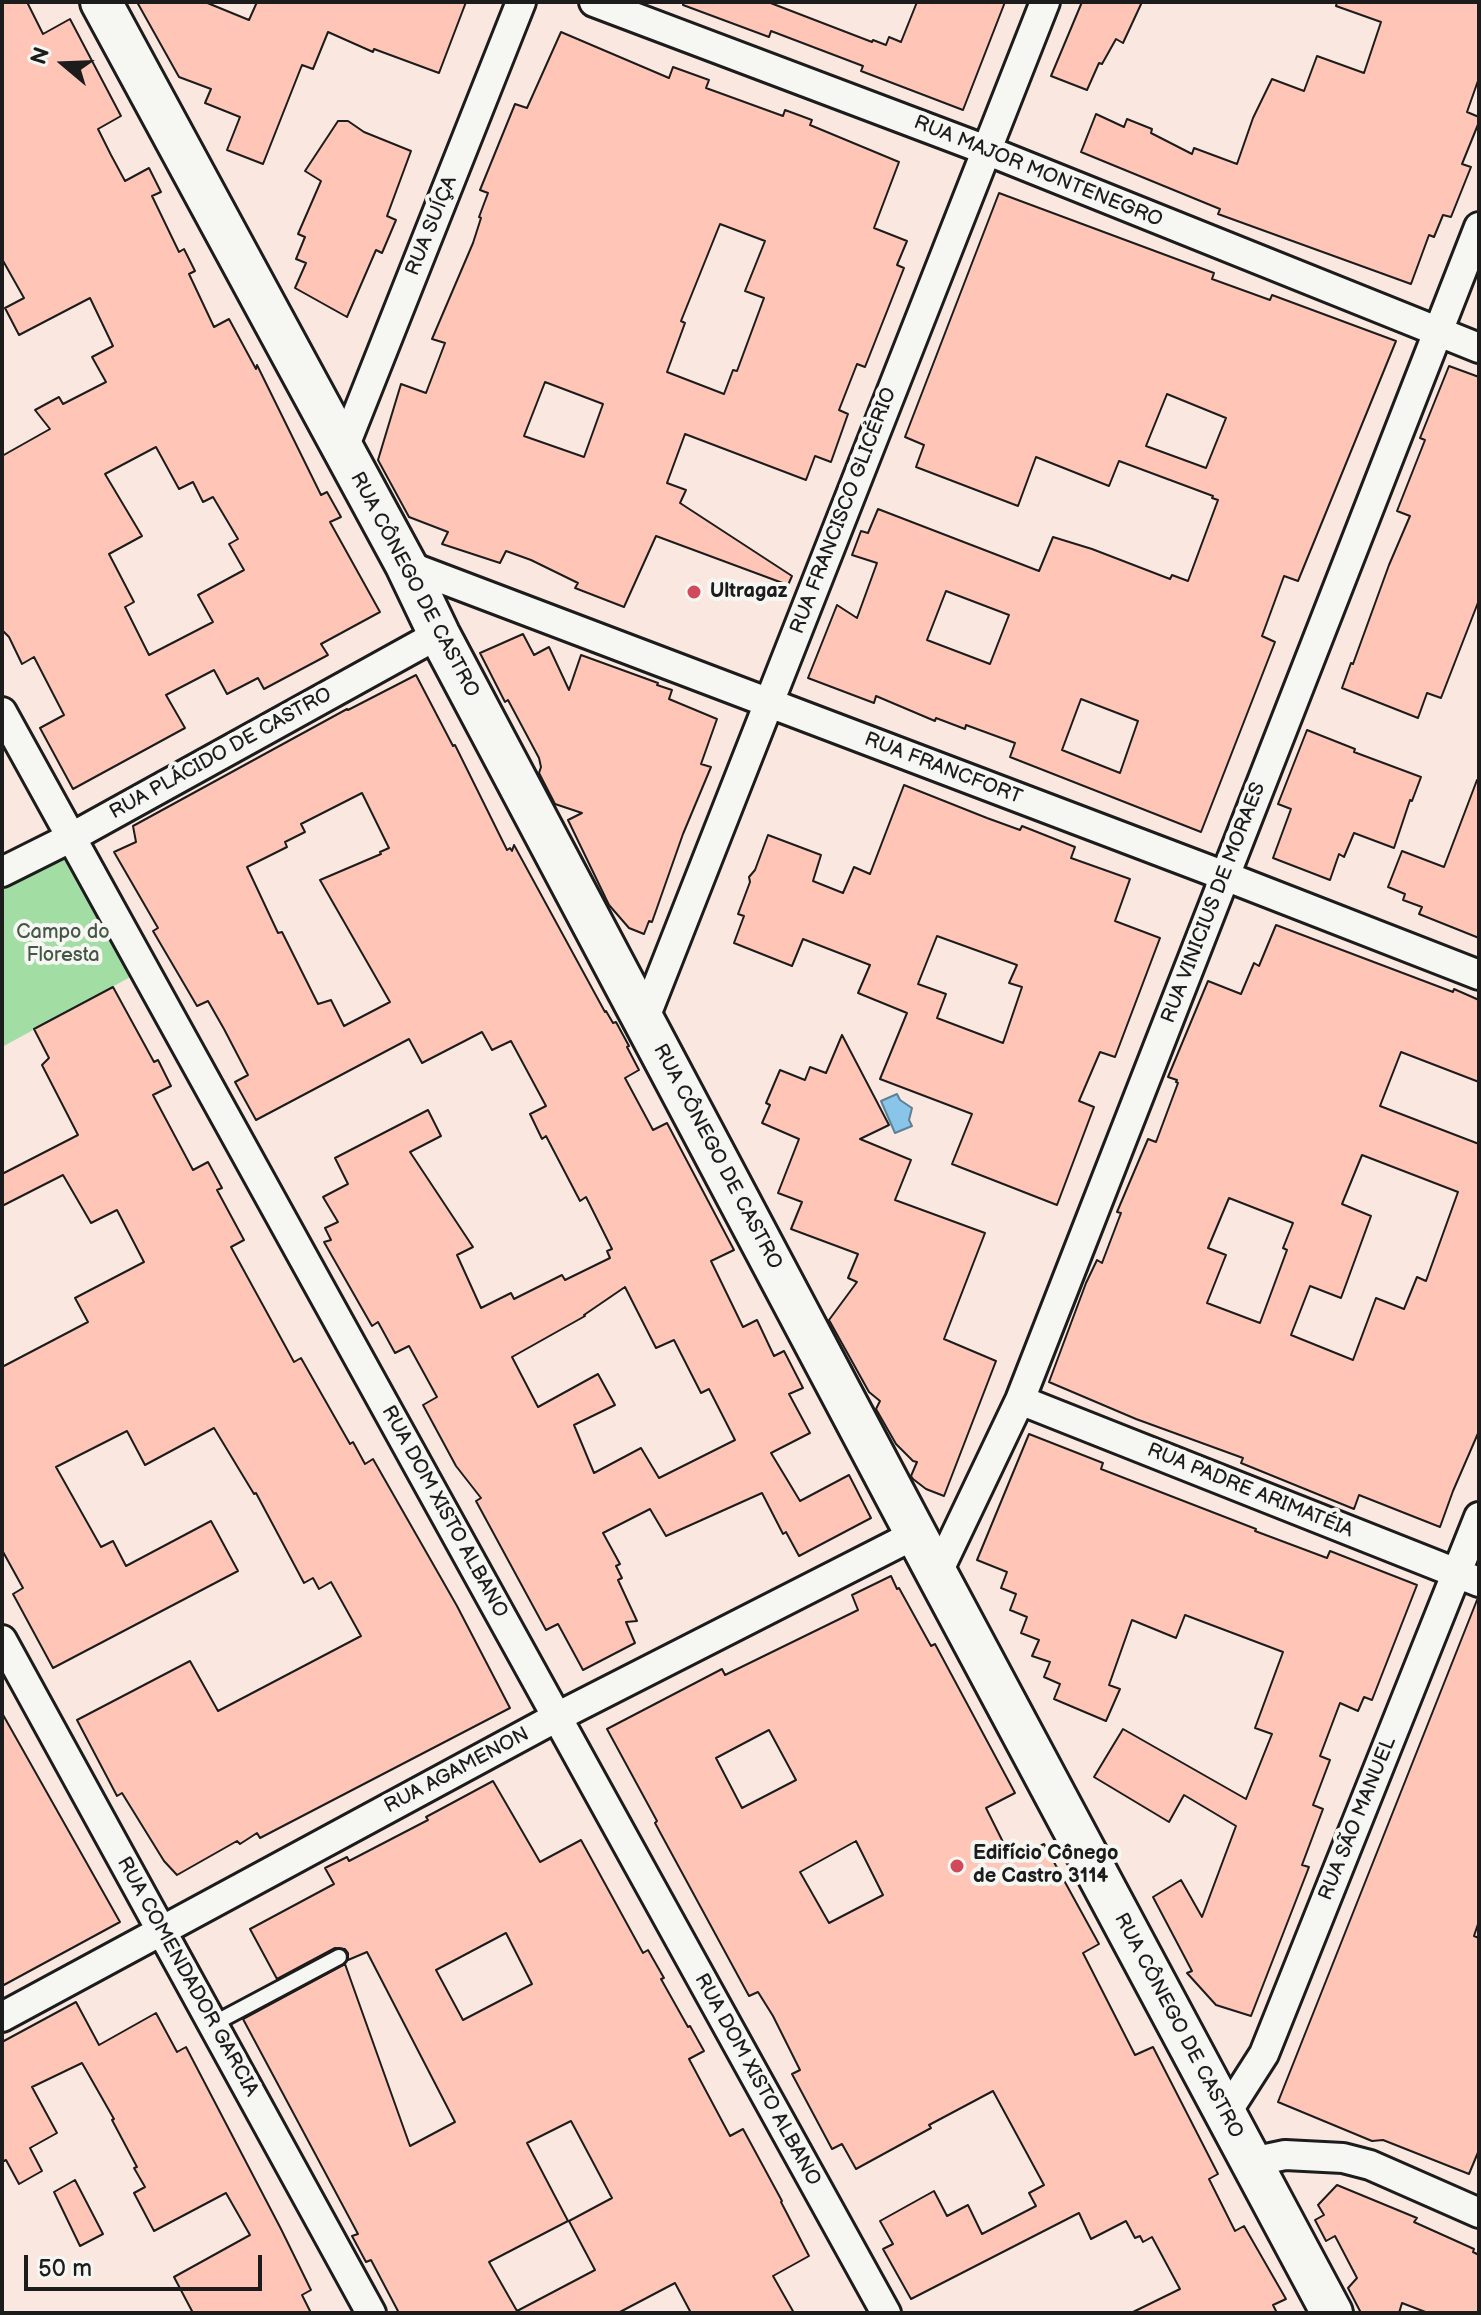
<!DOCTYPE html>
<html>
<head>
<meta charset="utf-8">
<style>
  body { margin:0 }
  #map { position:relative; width:1481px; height:2315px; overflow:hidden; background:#f9e7e0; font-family:"Balsamiq Sans",sans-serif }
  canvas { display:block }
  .frame { position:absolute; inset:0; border:4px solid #1c1c1c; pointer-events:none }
  .north { position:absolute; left:24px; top:24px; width:80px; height:80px; -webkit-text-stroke:6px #f6f6f2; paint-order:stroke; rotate:289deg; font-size:22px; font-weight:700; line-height:32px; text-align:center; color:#1c1c1c }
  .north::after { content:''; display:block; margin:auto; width:28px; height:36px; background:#1c1c1c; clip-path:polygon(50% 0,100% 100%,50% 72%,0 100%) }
  .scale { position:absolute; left:24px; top:2255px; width:238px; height:36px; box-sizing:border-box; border:4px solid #1c1c1c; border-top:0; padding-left:10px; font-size:24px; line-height:28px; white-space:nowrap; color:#1c1c1c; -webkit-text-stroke:6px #f6f6f2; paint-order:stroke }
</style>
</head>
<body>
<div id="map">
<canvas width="1481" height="2315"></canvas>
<div class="frame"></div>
<div class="north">N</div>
<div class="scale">50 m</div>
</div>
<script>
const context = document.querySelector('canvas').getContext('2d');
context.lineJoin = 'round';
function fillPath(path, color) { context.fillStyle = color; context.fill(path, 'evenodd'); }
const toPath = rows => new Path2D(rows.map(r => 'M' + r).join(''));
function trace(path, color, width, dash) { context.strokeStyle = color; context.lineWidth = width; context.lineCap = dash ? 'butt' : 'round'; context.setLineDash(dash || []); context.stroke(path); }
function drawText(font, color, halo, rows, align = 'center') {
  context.font = font + ' "Balsamiq Sans",sans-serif'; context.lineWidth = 8; context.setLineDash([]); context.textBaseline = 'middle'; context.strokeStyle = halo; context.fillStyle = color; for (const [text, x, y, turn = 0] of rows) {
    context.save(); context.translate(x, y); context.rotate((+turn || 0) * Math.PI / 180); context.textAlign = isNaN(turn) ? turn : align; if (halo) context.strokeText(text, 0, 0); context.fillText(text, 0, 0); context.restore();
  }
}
fillPath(toPath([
  [65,821,145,969,2,1047,2,856]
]), '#a2dda4');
const water = toPath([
  [897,1094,900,1100,912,1108,909,1120,912,1126,895,1133,881,1101,897,1094]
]);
fillPath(water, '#88c5e8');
trace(water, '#5d8196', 2);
const building = toPath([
  [2,2,27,2,43,34,70,19,121,116,98,129,111,155,125,181,149,168,161,192,152,196,179,252,184,249,195,271,189,274,214,327,229,319,256,369,257,365,321,495,327,492,341,517,330,522,380,612,321,644,328,655,264,689,258,678,227,694,214,670,166,695,185,728,73,789,40,728,64,715,34,657,22,664,9,637,2,630,2,456,50,429,35,410,59,397,63,404,106,382,92,357,113,346,90,298,19,335,5,308,24,298,2,259,2,2],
  [156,447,179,489,193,482,203,502,213,497,238,539,229,544,244,570,198,595,213,622,149,655,125,607,134,602,109,554,142,536,105,474,156,447],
  [137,2,205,2,249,20,257,2,466,2,439,73,374,49,373,52,328,32,313,69,302,65,263,164,227,150,240,117,205,103,211,89,179,77,137,2],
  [683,2,768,2,872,42,873,40,886,45,889,37,901,42,917,2,1005,2,963,110,861,71,863,66,771,31,769,37,683,5,683,2],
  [1082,2,1142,2,1123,43,1116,39,1102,64,1099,63,1087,90,1051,76,1082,2],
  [1337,2,1479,2,1479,78,1467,112,1479,117,1479,122,1462,164,1471,167,1451,217,1443,215,1434,237,1429,235,1411,284,1218,214,1220,209,1081,152,1096,114,1124,127,1127,119,1152,129,1151,133,1192,154,1194,148,1237,164,1253,118,1272,79,1304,91,1317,56,1364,73,1381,22,1336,6,1337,2],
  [561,32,669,78,673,67,709,80,706,88,783,116,785,110,812,120,810,125,899,162,874,228,907,241,897,265,904,268,865,367,857,364,839,410,848,414,831,462,815,456,806,480,685,434,667,483,686,490,680,503,792,576,788,585,656,536,624,607,575,588,578,583,531,560,506,551,500,563,442,544,448,532,409,517,378,460,401,384,426,393,445,343,432,339,473,243,481,218,479,217,488,193,480,190,515,104,527,108,561,32],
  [720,224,765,241,745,291,764,298,737,371,733,370,724,394,667,372,685,323,681,321,720,224],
  [545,382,603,404,584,457,524,436,545,382],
  [338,121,348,121,364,132,411,151,387,216,396,220,382,253,376,250,347,317,295,288,306,263,296,259,305,237,298,234,321,181,305,171,338,121],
  [999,193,1214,273,1212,279,1270,300,1272,295,1396,341,1298,581,1284,576,1262,636,1275,642,1201,832,1010,757,1015,743,966,725,965,729,936,718,935,721,876,696,874,703,808,678,837,605,857,618,877,563,852,555,861,531,868,533,878,509,1039,571,1053,537,1092,549,1170,579,1172,575,1188,581,1218,500,1212,498,1213,496,1119,461,1109,486,1036,457,1018,506,916,467,924,445,905,437,999,193],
  [1167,394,1226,418,1206,468,1146,446,1167,394],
  [946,591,1009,615,990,664,927,640,946,591],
  [1081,699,1138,721,1120,773,1062,750,1081,699],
  [1449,366,1479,377,1479,600,1441,698,1427,693,1418,718,1342,688,1351,663,1353,664,1389,565,1410,516,1397,511,1425,440,1420,438,1449,366],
  [523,634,534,655,549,647,569,690,581,655,658,683,657,685,672,690,669,699,717,719,701,764,711,767,683,834,652,922,649,921,644,934,629,928,609,905,568,820,582,813,555,804,539,773,541,767,539,758,508,700,505,702,480,653,523,634],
  [416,675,453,746,455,745,507,850,510,848,512,851,514,845,605,1012,606,1011,613,1023,616,1022,629,1046,627,1047,639,1070,625,1078,653,1130,667,1123,734,1250,711,1261,743,1327,757,1320,774,1356,784,1351,803,1388,789,1394,810,1433,771,1453,800,1501,849,1475,871,1518,799,1556,786,1532,783,1534,762,1493,666,1536,650,1509,603,1533,620,1564,616,1566,622,1578,618,1580,637,1621,626,1622,635,1643,583,1670,558,1624,546,1630,476,1501,481,1498,456,1466,423,1405,437,1397,409,1346,395,1353,378,1322,372,1326,324,1242,331,1240,325,1228,338,1222,323,1197,348,1184,335,1158,428,1110,441,1136,410,1152,473,1247,457,1255,481,1308,511,1293,514,1299,562,1275,565,1280,610,1258,607,1251,612,1249,586,1197,580,1201,546,1136,542,1139,530,1114,546,1106,511,1041,492,1050,482,1032,422,1063,409,1039,256,1120,235,1082,248,1075,224,1029,208,1001,197,1006,153,931,158,928,114,852,136,842,133,826,347,709,348,710,416,675],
  [362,793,389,848,380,852,381,854,320,880,390,1002,344,1026,331,1000,318,1004,282,932,278,933,247,867,287,847,285,842,305,832,301,824,362,793],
  [625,1287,656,1348,674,1340,701,1393,709,1389,735,1440,659,1478,641,1448,594,1473,574,1425,615,1405,598,1374,538,1407,512,1357,585,1316,584,1315,625,1287],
  [1307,730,1355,749,1354,752,1421,777,1412,801,1410,800,1394,848,1354,833,1344,857,1339,854,1330,880,1273,858,1291,809,1278,804,1307,730],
  [1477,780,1479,781,1479,938,1419,914,1422,907,1403,900,1405,894,1388,887,1402,851,1444,867,1477,780],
  [904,785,987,818,1020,830,1022,826,1075,847,1071,858,1130,879,1115,921,1160,938,1115,1057,1100,1052,1079,1101,1094,1107,1057,1205,952,1164,972,1114,880,1079,907,1013,858,993,870,965,803,939,792,966,734,943,744,916,738,914,750,882,749,877,755,870,768,835,821,855,813,881,843,893,854,867,870,874,904,785],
  [937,936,1017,965,1009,983,1022,987,1003,1043,937,1018,946,994,918,984,937,936],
  [1276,925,1453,992,1454,989,1479,1000,1479,1082,1401,1052,1380,1106,1479,1144,1479,1431,1453,1491,1440,1527,1359,1495,1354,1509,1241,1463,1243,1458,1136,1419,1049,1382,1086,1283,1097,1260,1102,1263,1121,1213,1117,1212,1148,1139,1156,1142,1178,1083,1176,1082,1177,1080,1168,1077,1208,981,1241,994,1254,963,1259,966,1276,925],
  [1362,1155,1458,1192,1426,1281,1417,1277,1404,1309,1376,1298,1353,1360,1291,1335,1310,1286,1341,1298,1371,1216,1342,1204,1362,1155],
  [1229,1198,1293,1223,1283,1248,1287,1250,1260,1323,1207,1303,1226,1255,1208,1248,1229,1198],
  [113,987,154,1062,158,1060,171,1086,153,1095,193,1170,208,1162,222,1188,217,1190,244,1240,231,1247,294,1362,301,1358,350,1444,353,1442,365,1464,373,1459,457,1606,510,1708,260,1838,257,1833,240,1844,237,1841,177,1875,164,1861,122,1793,117,1796,77,1720,190,1661,218,1711,361,1636,331,1582,319,1589,313,1578,304,1583,256,1493,254,1494,214,1428,145,1465,127,1431,56,1467,101,1547,113,1541,126,1566,211,1521,238,1571,53,1668,13,1594,23,1588,2,1550,2,1367,88,1322,75,1298,144,1262,117,1210,91,1223,63,1175,2,1206,2,1174,78,1135,42,1065,49,1058,34,1029,113,987],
  [842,1035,889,1125,860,1139,911,1160,895,1200,985,1233,944,1339,996,1361,944,1496,926,1489,913,1479,911,1476,917,1462,913,1461,896,1444,876,1409,880,1401,869,1392,829,1320,857,1282,848,1278,858,1254,791,1229,802,1202,778,1193,799,1139,762,1123,770,1105,766,1103,780,1070,805,1080,810,1067,826,1073,842,1035],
  [1029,1434,1103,1463,1101,1469,1256,1529,1255,1531,1327,1558,1330,1551,1417,1585,1372,1700,1364,1697,1358,1711,1340,1703,1320,1756,1330,1760,1313,1805,1323,1809,1302,1865,1309,1867,1251,2016,1216,2005,1187,1973,1192,1971,1153,1897,1181,1880,1202,1917,1236,1826,1184,1795,1169,1822,1094,1777,1123,1729,1246,1799,1272,1734,1255,1728,1283,1652,1185,1615,1176,1638,1132,1620,1109,1685,1120,1689,1106,1721,1054,1699,1060,1684,1044,1677,1050,1662,1032,1656,1039,1640,1021,1633,1027,1617,1010,1610,1016,1594,1001,1588,1007,1572,977,1560,1029,1434],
  [891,1576,897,1589,899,1588,931,1646,935,1644,1015,1793,986,1808,1012,1860,1044,1844,1099,1944,1083,1953,1135,2055,1153,2047,1218,2174,1209,2179,1235,2231,1244,2226,1286,2299,1273,2305,1277,2313,1131,2313,1180,2289,1152,2237,1143,2242,1140,2236,1135,2238,1126,2221,1091,2239,1079,2213,911,2299,883,2249,893,2244,880,2221,934,2191,947,2216,968,2205,982,2234,1036,2206,1029,2193,1044,2185,993,2091,929,2125,931,2128,856,2169,842,2144,832,2149,792,2074,800,2070,773,2016,758,1992,749,1996,655,1823,657,1821,607,1729,722,1669,725,1675,858,1610,852,1595,891,1576],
  [769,1730,796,1780,742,1808,716,1758,769,1730],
  [856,1841,883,1895,829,1923,800,1872,856,1841],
  [1477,1600,1479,1600,1479,1921,1474,1936,1479,1938,1479,2150,1469,2174,1383,2140,1372,2141,1278,2102,1477,1600],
  [2,1713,120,1922,2,1986,2,1713],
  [493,1781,540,1862,581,1840,643,1953,648,1950,664,1978,661,1979,688,2027,690,2026,704,2051,689,2059,730,2136,743,2129,782,2201,781,2202,809,2256,773,2276,794,2313,691,2313,675,2283,618,2313,399,2313,371,2260,366,2262,352,2236,358,2234,243,2019,345,1964,410,2146,455,2122,367,1952,348,1960,348,1953,345,1949,335,1948,277,1979,250,1929,334,1884,325,1868,347,1857,349,1861,428,1820,426,1817,493,1781],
  [506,1933,532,1984,463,2020,436,1970,506,1933],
  [571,2121,612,2198,569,2221,595,2270,517,2311,489,2262,568,2221,527,2143,571,2121],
  [76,2002,99,2045,156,2013,177,2052,186,2047,281,2229,311,2290,302,2295,311,2313,193,2313,174,2277,250,2235,226,2193,154,2231,134,2193,145,2187,134,2168,137,2167,112,2120,114,2119,82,2063,32,2087,57,2133,30,2148,42,2171,19,2184,6,2160,2,2162,2,2042,76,2002],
  [75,2180,103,2234,80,2246,54,2192,75,2180],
  [1337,2185,1417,2218,1414,2222,1474,2249,1473,2252,1479,2255,1479,2313,1428,2313,1402,2303,1399,2313,1361,2313,1348,2288,1357,2278,1335,2236,1326,2241,1315,2220,1324,2215,1318,2205,1337,2185]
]);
fillPath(building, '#ffc5b6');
trace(building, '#1c1c1c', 2);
const lane = toPath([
  [213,2024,339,1957]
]);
const street = toPath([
  [594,2,986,150,1479,348],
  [343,450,521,2],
  [406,565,1225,876,1479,975],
  [2,712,886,2313],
  [2,872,72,837,439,634],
  [644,1020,1045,2],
  [1020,1400,1479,1582],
  [937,1574,1020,1400,1479,227],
  [2,1640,371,2313],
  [2,2017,557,1717,916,1534],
  [1225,2115,1264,2054,1479,1517],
  [1252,2162,1285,2155,1343,2158,1370,2165,1479,2213]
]);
const secondary = toPath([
  [101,2,406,565,439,634,937,1574,1332,2313]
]);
trace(lane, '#1c1c1c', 20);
trace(street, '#1c1c1c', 34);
trace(secondary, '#1c1c1c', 46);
trace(lane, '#f6f6f2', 14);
trace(street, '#f6f6f2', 28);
trace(secondary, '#f6f6f2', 40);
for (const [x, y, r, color] of [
  [694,592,8,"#d1495b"],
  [957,1866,8,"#d1495b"]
]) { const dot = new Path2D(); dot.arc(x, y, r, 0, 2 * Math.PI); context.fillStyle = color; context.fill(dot); trace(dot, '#f6f6f2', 3); }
drawText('20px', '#1c1c1c', '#f6f6f2', [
  ["RUA MAJOR MONTENEGRO",1038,172,22],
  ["RUA SUÍÇA",432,226,-68],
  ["RUA FRANCISCO GLICÉRIO",844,511,-69],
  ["RUA CÔNEGO DE CASTRO",414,585,62],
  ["RUA PLÁCIDO DE CASTRO",221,754,-29],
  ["RUA FRANCFORT",943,769,21],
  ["RUA VINICIUS DE MORAES",1214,903,-69],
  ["RUA CÔNEGO DE CASTRO",717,1157,62],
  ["RUA PADRE ARIMATÉIA",1250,1491,22],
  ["RUA DOM XISTO ALBANO",444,1512,61],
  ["RUA AGAMENON",457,1771,-28],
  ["RUA SÃO MANUEL",1358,1819,-68],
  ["RUA COMENDADOR GARCIA",187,1977,61],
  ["RUA CÔNEGO DE CASTRO",1178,2026,62],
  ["RUA DOM XISTO ALBANO",757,2080,61]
]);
drawText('bold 20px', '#1c1c1c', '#f6f6f2', [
  ["Ultragaz",710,592],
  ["Edifício Cônego",973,1854],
  ["de Castro 3114",973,1877]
], 'left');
drawText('20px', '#445645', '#f6f6f2', [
  ["Campo do",63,933],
  ["Floresta",63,956]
]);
</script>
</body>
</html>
